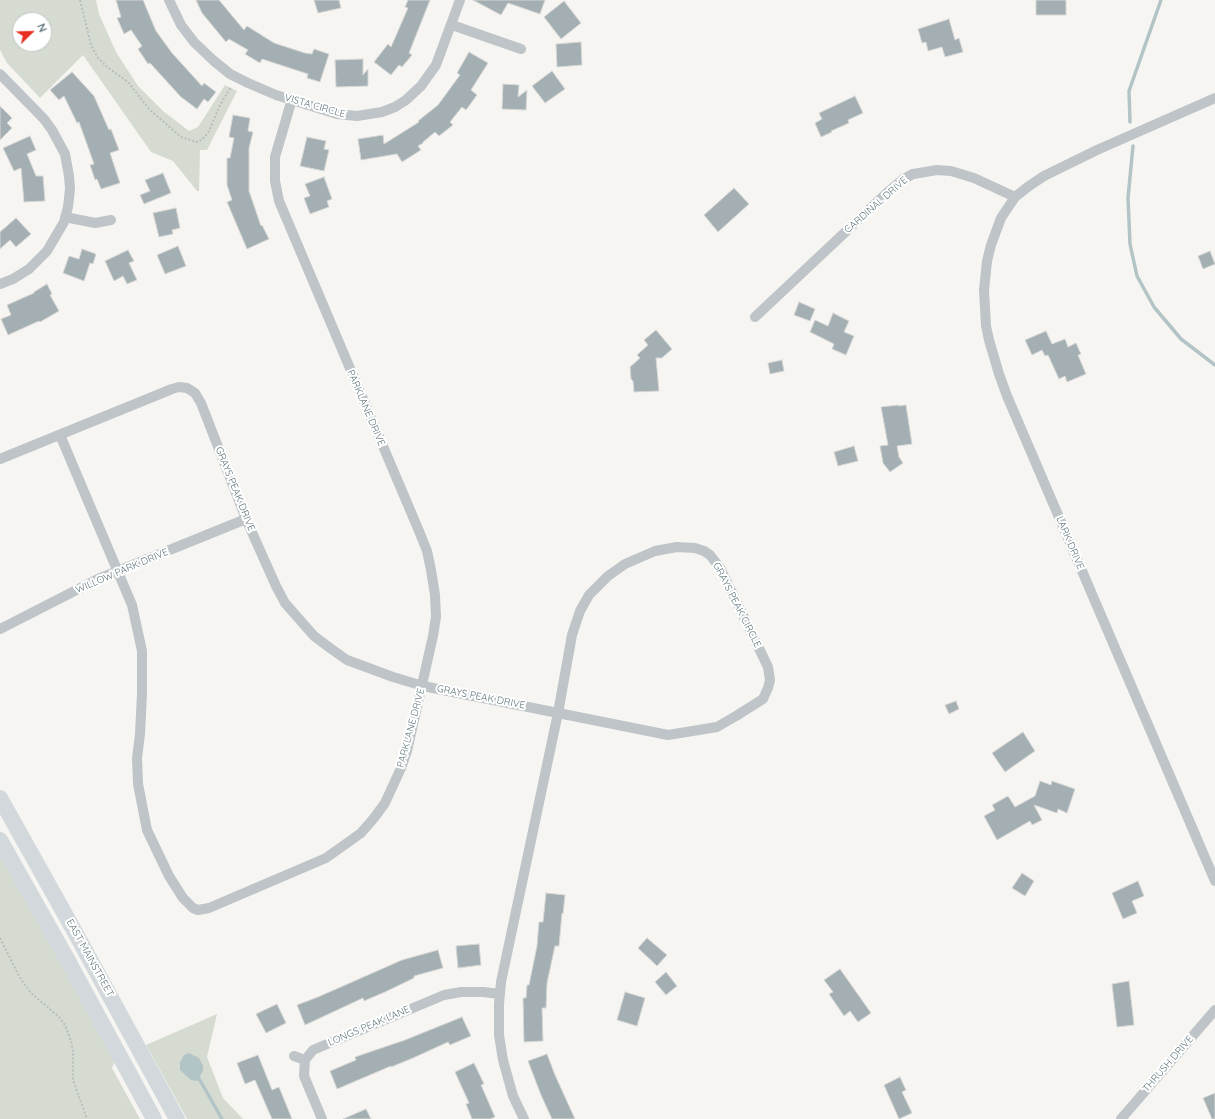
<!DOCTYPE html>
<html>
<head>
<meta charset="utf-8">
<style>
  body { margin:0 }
  #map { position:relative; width:1215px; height:1119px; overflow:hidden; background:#f6f5f2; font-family:Quicksand,sans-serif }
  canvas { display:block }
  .north { position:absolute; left:12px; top:12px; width:40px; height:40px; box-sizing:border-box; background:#fff; border:1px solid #bfc8cb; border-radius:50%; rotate:67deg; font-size:11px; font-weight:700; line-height:16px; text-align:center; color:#60767e }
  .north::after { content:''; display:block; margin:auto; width:14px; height:18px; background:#e72e21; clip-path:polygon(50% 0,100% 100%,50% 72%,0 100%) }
</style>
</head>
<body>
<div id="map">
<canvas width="1215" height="1119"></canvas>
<div class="north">N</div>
</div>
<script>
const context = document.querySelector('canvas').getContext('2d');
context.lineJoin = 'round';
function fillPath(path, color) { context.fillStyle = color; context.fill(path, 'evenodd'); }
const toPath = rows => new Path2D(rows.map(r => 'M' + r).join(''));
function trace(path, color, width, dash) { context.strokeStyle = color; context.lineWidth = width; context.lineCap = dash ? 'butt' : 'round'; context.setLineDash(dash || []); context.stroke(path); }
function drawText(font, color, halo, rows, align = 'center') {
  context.font = font + ' Quicksand,sans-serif'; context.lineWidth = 4; context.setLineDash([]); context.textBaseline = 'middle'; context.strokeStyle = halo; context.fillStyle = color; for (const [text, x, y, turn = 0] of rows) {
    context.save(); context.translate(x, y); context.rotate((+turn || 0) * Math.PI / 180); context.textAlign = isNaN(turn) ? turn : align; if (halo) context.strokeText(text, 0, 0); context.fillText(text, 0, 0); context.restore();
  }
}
fillPath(toPath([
  [0,0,96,0,99,14,116,52,138,86,163,111,189,131,198,127,225,85,237,91,207,150,200,150,199,191,197,191,173,161,151,152,83,55,40,98,7,63,0,50],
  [20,20,44,20,44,44,20,44],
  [0,854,115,1061,112,1068,140,1119,0,1119],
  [217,1014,207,1057,223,1098,243,1119,187,1119,146,1045]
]), '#d6dbd1');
fillPath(toPath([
  [189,1053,199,1058,203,1066,203,1071,197,1081,191,1080,180,1070,180,1062,184,1055]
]), '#b3c4c6');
trace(toPath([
  [1130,122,1129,91,1161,0],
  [1133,146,1128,198,1130,244,1137,276,1154,307,1181,339,1215,365],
  [197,1075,222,1119]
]), '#b3c4c6', 3.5);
const building = toPath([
  [116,0,143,0,156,31,172,53,202,86,204,83,216,92,208,102,204,99,197,109,181,97,150,63,148,64,138,49,142,46,131,30,124,34,117,18,121,17,116,0],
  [196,0,219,0,244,30,247,26,274,43,305,53,312,54,314,49,329,54,320,82,307,78,308,74,262,59,260,63,245,54,248,50,229,39,226,42,202,13,196,0],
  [314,0,339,0,341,8,318,13,314,0],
  [408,0,430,0,409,53,412,55,402,67,399,65,391,75,374,62,388,44,391,47,408,8,405,7,408,0],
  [473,0,545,0,540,14,508,3,501,15,473,0],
  [1036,0,1066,0,1066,15,1036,15,1036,0],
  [564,1,581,23,561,39,544,17,564,1],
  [949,19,955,40,959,38,963,52,945,57,942,47,928,51,926,42,922,43,918,29,949,19],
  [581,42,582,65,557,67,556,44,581,42],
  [469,52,488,63,471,90,477,95,466,110,462,107,450,122,453,125,439,136,435,132,423,142,423,143,418,146,421,150,402,162,397,154,361,160,358,139,383,135,384,144,419,122,418,121,438,105,460,75,457,73,469,52],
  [363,59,363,75,368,69,368,86,336,87,335,60,363,59],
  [552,71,565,89,545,103,532,86,552,71],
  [72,72,94,96,109,130,111,129,119,150,110,153,120,183,101,189,97,179,95,180,90,165,94,164,79,122,77,123,64,96,59,100,50,90,72,72],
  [503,84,519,85,518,97,527,90,526,110,502,109,503,84],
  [855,96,863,113,848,120,849,123,831,131,832,132,821,137,815,123,822,119,819,113,855,96],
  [0,106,12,118,7,123,12,128,0,140,0,106],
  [233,115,250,118,248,131,253,132,249,148,249,191,261,226,262,225,269,239,247,249,227,202,232,200,227,185,227,158,230,158,234,138,229,137,233,115],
  [30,136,36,150,27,154,36,176,43,176,45,201,24,202,21,168,14,171,3,148,30,136],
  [307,137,326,141,324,149,329,150,324,171,300,166,307,137],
  [163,173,171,193,144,204,140,195,150,191,145,180,163,173],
  [324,177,332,199,327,201,329,207,310,214,304,198,310,196,305,184,324,177],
  [734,188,749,204,718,232,704,215,734,188],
  [176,208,180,228,172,230,173,234,159,237,153,213,176,208],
  [16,218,31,234,16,247,10,240,0,249,0,232,16,218],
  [178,246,186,266,165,274,157,255,178,246],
  [82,249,96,254,93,264,90,263,84,281,63,273,69,256,79,259,82,249],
  [128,250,134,261,129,263,137,280,127,284,123,276,114,281,105,261,128,250],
  [1210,251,1215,264,1203,269,1198,256,1210,251],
  [47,284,52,294,50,295,59,311,40,322,39,321,8,335,1,319,11,315,7,305,34,293,34,292,47,284],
  [799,302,815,309,810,321,794,315,799,302],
  [833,313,849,321,844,332,854,336,846,355,832,349,834,344,810,332,815,320,828,326,833,313],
  [656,330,672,349,662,358,656,358,659,391,634,392,633,381,631,379,630,367,640,358,637,355,648,345,644,340,656,330],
  [1046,331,1052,344,1065,339,1068,347,1076,343,1081,354,1078,355,1086,374,1067,382,1065,376,1059,379,1048,355,1045,356,1042,350,1032,355,1025,340,1046,331],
  [782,360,784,371,770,374,768,363,782,360],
  [898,405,898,406,906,405,912,444,897,446,899,457,903,463,890,472,883,463,880,446,888,445,881,407,898,405],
  [854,446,858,461,838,466,834,452,854,446],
  [956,701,959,709,949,714,945,705,956,701],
  [1023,732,1035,751,1005,772,992,753,1023,732],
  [1040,781,1051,785,1052,781,1075,789,1067,813,1058,809,1057,813,1034,805,1042,820,1032,825,1030,821,997,840,984,816,995,810,992,805,1008,796,1015,807,1035,796,1040,781],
  [1022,873,1034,881,1025,896,1012,888,1022,873],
  [1138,881,1144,896,1132,901,1137,913,1123,919,1112,893,1138,881],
  [546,893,565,895,563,914,562,913,559,946,555,946,547,983,546,1008,542,1008,543,1041,524,1042,523,998,526,998,527,985,529,985,537,946,539,922,543,922,546,893],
  [647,938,667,955,657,966,638,948,647,938],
  [479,944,481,965,458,968,456,946,479,944],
  [438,950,443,968,414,976,414,978,385,992,364,1001,363,998,305,1025,297,1005,318,997,402,960,438,950],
  [840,969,871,1013,858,1022,850,1011,844,1016,829,994,833,992,824,980,840,969],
  [666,972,677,986,666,995,655,982,666,972],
  [1129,981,1134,1025,1117,1027,1112,984,1129,981],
  [625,992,645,998,637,1026,617,1020,625,992],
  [277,1004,286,1023,266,1033,256,1014,277,1004],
  [462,1017,471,1036,450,1045,448,1042,413,1058,391,1067,391,1066,337,1089,330,1071,356,1060,355,1057,405,1040,462,1017],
  [547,1054,555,1075,575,1119,552,1119,541,1095,528,1061,547,1054],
  [258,1055,272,1090,279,1087,292,1119,272,1119,255,1080,245,1084,237,1063,258,1055],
  [474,1063,484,1084,481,1085,495,1117,490,1119,472,1119,466,1104,469,1103,455,1072,474,1063],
  [900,1077,906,1090,902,1092,912,1113,899,1119,884,1085,900,1077],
  [1215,1093,1215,1119,1212,1119,1203,1098,1215,1093],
  [366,1109,371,1119,343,1119,366,1109]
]);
fillPath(building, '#a3afb2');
trace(building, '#d7d7d5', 1);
trace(toPath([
  [80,0,91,45,98,58,106,66,128,82,149,109,181,137,196,142,202,140,209,131,220,105,231,87],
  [0,938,19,976,25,985,31,993,59,1017,65,1025,71,1041,73,1052,73,1080,87,1119]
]), '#b8bdbe', 2, [2, 2]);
trace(toPath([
  [169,0,181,25,194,42,214,61,230,74,248,83,276,95,337,114,357,116,382,112,395,107,406,100,421,86,436,65,460,0],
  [452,25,521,49],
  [0,74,44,119,52,130,65,154,69,176,70,189,68,207,64,222,47,251,29,269,13,279,0,284],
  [1215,98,1097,150,1044,176,1029,186,1015,197,1001,218,991,245,987,261,984,290,986,326,989,340,999,374,1007,396,1215,881],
  [65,217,95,223,111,220],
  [755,317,889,191,902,180,913,174,937,170,951,171,974,178,1015,197],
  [60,435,132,605,142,651,142,694,140,734,137,758,138,784,147,830,169,876,183,898,193,908,198,910,209,908,326,858,361,833,374,818,385,803,401,768,407,751,433,636,436,617,435,595,431,570,427,551,419,531,279,201,275,181,275,157,292,99],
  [0,459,172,389,179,387,187,388,195,393,201,403,246,519,276,586,285,603,314,636,330,648,347,660,393,677,423,686,558,713,501,982,499,1004,499,1035,503,1060,513,1096,524,1119],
  [677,547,695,548,704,551,710,555,720,568,768,667,770,680,768,688,763,699,736,716,717,727,668,735,558,713,572,635,580,611,589,595,608,576,625,564,655,551,677,547],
  [0,629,98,579,246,519],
  [294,1056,305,1060],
  [322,1119,304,1076,305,1060,313,1050,444,995,461,992,483,992,500,994],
  [1121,1119,1215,1010]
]), '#bec4c7', 10);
trace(toPath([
  [0,798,76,934,177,1119],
  [0,840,67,959,154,1119]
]), '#d2d8db', 16);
drawText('10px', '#60767e', '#fff', [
  ["VISTA CIRCLE",315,106,16],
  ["CARDINAL DRIVE",876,205,-41],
  ["PARKLANE DRIVE",366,408,67],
  ["GRAYS PEAK DRIVE",235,489,68],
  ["LARK DRIVE",1070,543,67],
  ["WILLOW PARK DRIVE",122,571,-23],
  ["GRAYS PEAK CIRCLE",737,605,63],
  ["GRAYS PEAK DRIVE",481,697,11],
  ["PARKLANE DRIVE",411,728,-75],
  ["EAST MAINSTREET",90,958,61],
  ["LONGS PEAK LANE",369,1026,-23],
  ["THRUSH DRIVE",1168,1064,-49]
]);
</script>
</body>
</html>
